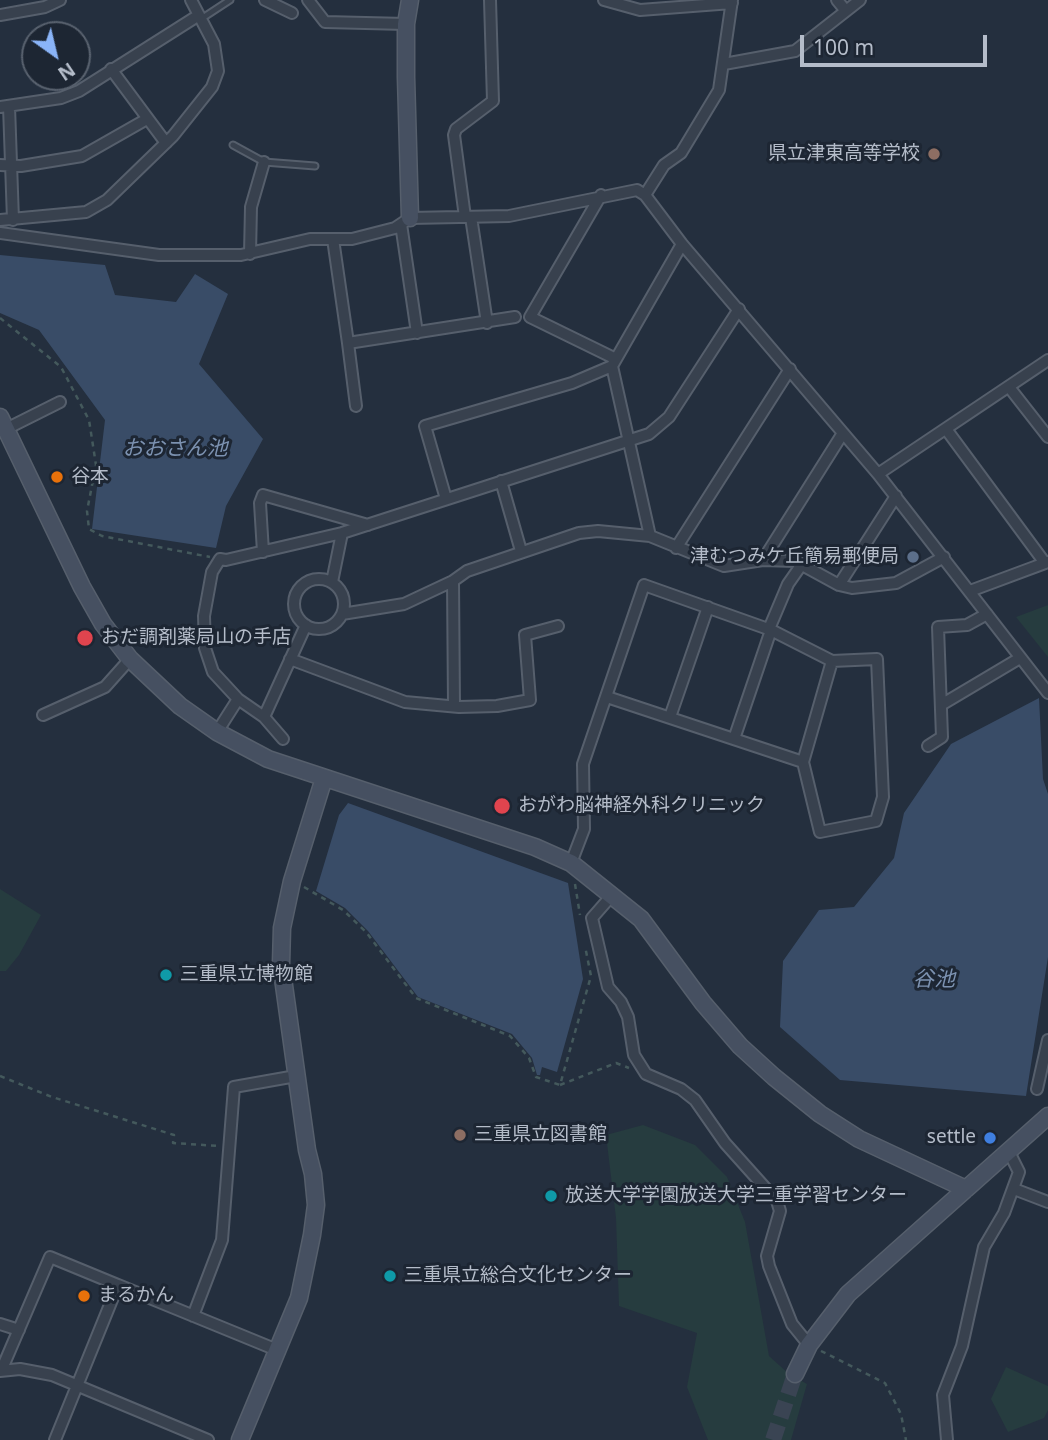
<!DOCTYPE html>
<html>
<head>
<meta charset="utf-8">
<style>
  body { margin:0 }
  #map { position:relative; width:1048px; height:1440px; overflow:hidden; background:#242f3e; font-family:"Noto Sans",sans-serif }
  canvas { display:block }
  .north { position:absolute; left:21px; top:21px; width:70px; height:70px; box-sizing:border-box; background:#1d2633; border:2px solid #59626f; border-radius:50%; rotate:146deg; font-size:19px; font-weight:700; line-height:28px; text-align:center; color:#b4bcc9 }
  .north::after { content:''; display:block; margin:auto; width:24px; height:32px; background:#8ab4f8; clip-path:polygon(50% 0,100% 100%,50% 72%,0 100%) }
  .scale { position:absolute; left:800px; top:35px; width:187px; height:32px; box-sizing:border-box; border:4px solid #b4bcc9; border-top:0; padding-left:9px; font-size:21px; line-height:24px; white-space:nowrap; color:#b4bcc9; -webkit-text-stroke:5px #1d2633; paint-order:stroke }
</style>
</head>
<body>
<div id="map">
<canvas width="1048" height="1440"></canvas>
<div class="north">N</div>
<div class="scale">100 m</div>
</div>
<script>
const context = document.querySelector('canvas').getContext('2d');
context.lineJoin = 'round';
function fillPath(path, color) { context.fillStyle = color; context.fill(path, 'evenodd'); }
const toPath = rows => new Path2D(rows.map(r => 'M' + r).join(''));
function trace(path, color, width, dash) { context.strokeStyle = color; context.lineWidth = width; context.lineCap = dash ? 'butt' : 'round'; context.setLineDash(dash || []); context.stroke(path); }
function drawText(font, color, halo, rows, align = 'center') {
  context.font = font + ' "Noto Sans","Noto Sans JP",sans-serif'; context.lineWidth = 6; context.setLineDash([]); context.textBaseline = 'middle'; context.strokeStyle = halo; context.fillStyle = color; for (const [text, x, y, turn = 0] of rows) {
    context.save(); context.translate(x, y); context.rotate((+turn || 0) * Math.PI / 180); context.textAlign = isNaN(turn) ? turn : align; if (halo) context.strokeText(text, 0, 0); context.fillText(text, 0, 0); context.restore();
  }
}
fillPath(toPath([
  [1048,605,1048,657,1016,617],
  [0,889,41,915,19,955,6,971,0,971],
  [643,1125,695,1145,727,1177,745,1222,769,1356,789,1374,807,1384,791,1440,708,1440,687,1387,697,1333,619,1306,616,1218,606,1135],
  [1006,1367,1048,1386,1048,1410,1044,1418,1008,1432,991,1399]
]), '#263c3f');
fillPath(toPath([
  [0,255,105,265,115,295,176,302,195,274,228,294,199,364,263,439,226,506,216,548,92,529,105,420,39,330,0,313],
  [1039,698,1043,779,1048,794,1048,957,1026,1096,840,1080,780,1027,783,961,819,910,854,907,894,858,904,813,951,744],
  [348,803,568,883,583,979,557,1072,542,1067,540,1075,537,1075,532,1058,512,1034,418,997,368,931,345,908,316,891,339,815]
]), '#394c67');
trace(toPath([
  [773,1440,795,1374]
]), '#3a4453', 16, [16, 8]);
const lane = toPath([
  [201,19,230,0],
  [233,145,264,162,315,166]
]);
const street = toPath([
  [265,0,292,13],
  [308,0,325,22,406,24],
  [604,0,640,10,732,3],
  [837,0,846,11],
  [0,15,45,7,60,0],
  [724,64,795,51,860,0],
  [111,69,166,143],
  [9,106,13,220],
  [0,107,61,98,79,91,199,15],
  [0,165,21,166,82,156,147,119],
  [601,195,530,317,616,359],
  [645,195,664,165,681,153,719,90,732,0],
  [465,217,454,135,456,129,493,101,490,0],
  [471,217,487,323],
  [0,220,86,212,107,200,173,136,212,87,218,71,214,44,191,0],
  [401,224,417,333],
  [0,233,159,255,241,255,310,239,352,239,395,228,410,218,509,216,637,190,645,195,682,244,878,474,1048,693],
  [333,239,348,343,515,317],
  [250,254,251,207,264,162],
  [348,343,356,406],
  [612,366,650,536],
  [1009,387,1048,437],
  [6,429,60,402],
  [946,429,1045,563],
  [878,474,1048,360],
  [501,481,521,551],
  [446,499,425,426,572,383,612,366,682,244],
  [676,548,790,369],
  [263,552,260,503,263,495,368,525],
  [763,560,843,433],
  '294 604a25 25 0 1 1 50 0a25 25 0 1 1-50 0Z',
  [453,581,454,706],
  [332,582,342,533],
  [839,585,896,496],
  [970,591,1048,562],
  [342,614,404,604,453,581,467,571,579,533,598,531,650,536,724,566,763,560,795,561,839,585,852,588,896,583,944,557],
  [769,629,788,584,802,564],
  [290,659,405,702,459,707,497,706,530,700,525,635,558,626],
  [238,699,264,717,283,739],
  [941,705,1020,658],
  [43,715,105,687,130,659],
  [264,717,306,625],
  [670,717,708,607],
  [217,732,238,699,213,672,205,648,204,616,212,572,220,559,226,560,342,533,649,434,669,417,739,309],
  [734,739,771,630],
  [928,746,942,737,938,627,967,625,987,614],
  [803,762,832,661],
  [571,863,584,829,583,764,644,585,771,630,832,661,877,659,883,797,876,821,820,832,803,762,607,697],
  [613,894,592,918,608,987,621,1002,628,1017,634,1055,646,1074,681,1089,695,1100,725,1143,777,1201,780,1211,767,1256,769,1266,792,1324,809,1345],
  [1037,1089,1048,1040],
  [1014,1189,1048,1202],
  [193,1316,222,1240,234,1087,296,1076],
  [0,1324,19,1330],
  [0,1371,20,1369,52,1375,208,1440],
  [1,1371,50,1257,118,1285],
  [55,1440,118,1285,277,1350],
  [947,1440,943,1395,962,1346,984,1247,1004,1213,1019,1172,1009,1152]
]);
const secondary = toPath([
  [410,0,406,24,406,77,410,218],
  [0,417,82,587,103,624,130,659,180,706,217,732,268,759,535,847,571,863,641,919,703,1003,740,1046,774,1077,820,1114,859,1139,966,1189],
  [795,1374,809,1345,848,1294,1048,1116],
  [240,1440,299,1298,312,1235,316,1205,313,1174,307,1150,281,964,282,928,292,881,324,778]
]);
trace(lane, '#565f6c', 9);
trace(street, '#565f6c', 14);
trace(secondary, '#565f6c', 19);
trace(toPath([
  [0,318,61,367,89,420,96,465,87,511,89,529,102,536,210,557],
  [575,884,580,915],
  [304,887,343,910,366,932,416,998,510,1036,529,1058,536,1077,560,1085,591,976,585,946],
  [0,1076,52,1097,174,1135,173,1143,219,1146],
  [560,1085,616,1063,629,1068],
  [821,1351,885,1383,901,1414,906,1440]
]), '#44595c', 2.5, [5, 5]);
trace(lane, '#38414e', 5);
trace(street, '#38414e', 10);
trace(secondary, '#465061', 16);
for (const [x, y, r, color] of [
  [934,154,7,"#8d6e63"],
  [57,477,7,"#e8710a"],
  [913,557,7,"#5c6f8a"],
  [85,638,9,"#e0444e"],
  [502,806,9,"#e0444e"],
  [166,975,7,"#0f9aa8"],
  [460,1135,7,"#8d6e63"],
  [990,1138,7,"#3f7fe0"],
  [551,1196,7,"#0f9aa8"],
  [390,1276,7,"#0f9aa8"],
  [84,1296,7,"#e8710a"]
]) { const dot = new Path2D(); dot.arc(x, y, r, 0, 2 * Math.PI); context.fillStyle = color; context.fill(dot); trace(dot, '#1d2633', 2.5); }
drawText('19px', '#b4bcc9', '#1d2633', [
  ["県立津東高等学校",920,154,"right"],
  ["谷本",71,477],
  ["津むつみケ丘簡易郵便局",899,557,"right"],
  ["おだ調剤薬局山の手店",101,638],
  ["おがわ脳神経外科クリニック",518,806],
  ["三重県立博物館",180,975],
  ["三重県立図書館",474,1135],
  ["settle",976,1138,"right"],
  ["放送大学学園放送大学三重学習センター",565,1196],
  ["三重県立総合文化センター",404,1276],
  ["まるかん",98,1296]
], 'left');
drawText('italic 21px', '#7c92b1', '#1d2633', [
  ["おおさん池",175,449],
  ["谷池",934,980]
]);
</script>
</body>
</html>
